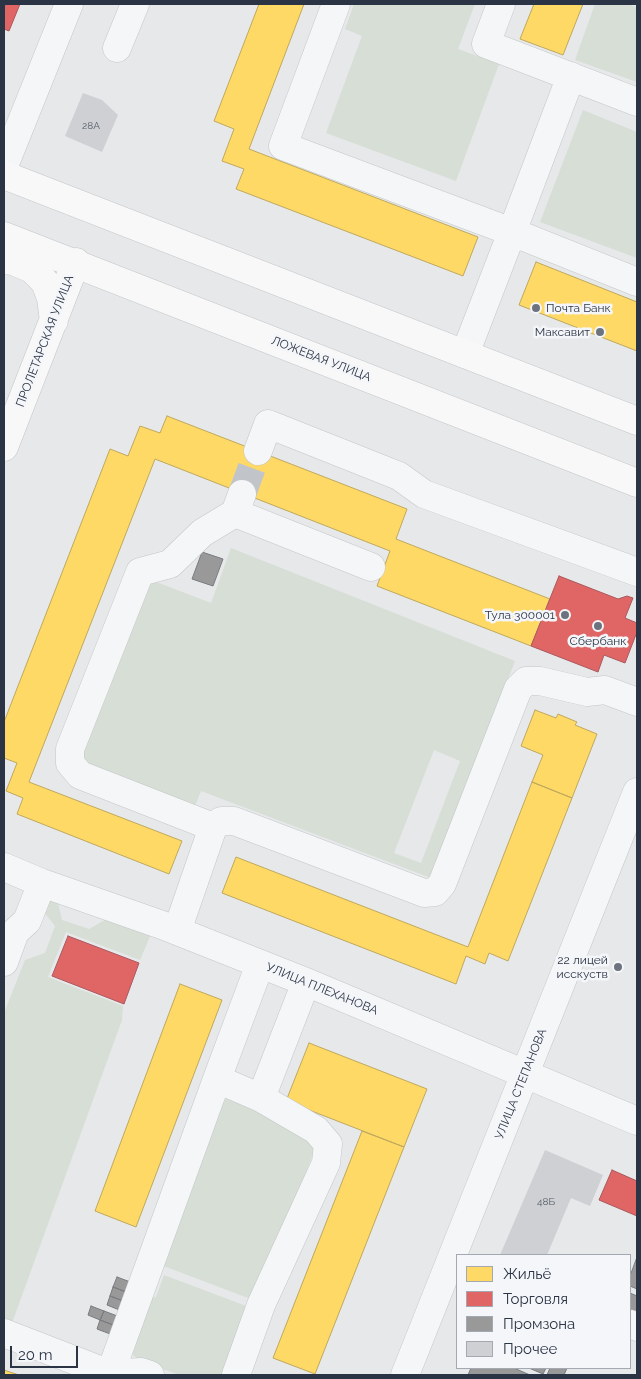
<!DOCTYPE html>
<html>
<head>
<meta charset="utf-8">
<style>
  body { margin:0 }
  #map { position:relative; width:641px; height:1379px; overflow:hidden; background:#e6e8ea; font-family:Raleway,sans-serif }
  canvas { display:block }
  .frame { position:absolute; inset:0; border:5px solid #2b3445; pointer-events:none }
  .legend { position:absolute; left:456px; top:1254px; width:175px; height:115px; box-sizing:border-box; background:#f4f6f9; border:1px solid #a4a8b1; margin:0; padding:6px 9px; list-style:none; font-size:15px; color:#2b3445 }
  .legend li { display:flex; align-items:center; gap:10px; height:25px }
  .legend b { width:25px; border:1px solid #a4a8b1 }
  .scale { position:absolute; left:10px; top:1346px; width:68px; height:22px; box-sizing:border-box; border:2px solid #2b3445; border-top:0; padding-left:6px; font-size:15px; line-height:18px; white-space:nowrap; color:#2b3445; -webkit-text-stroke:4px #f4f6f9; paint-order:stroke }
</style>
</head>
<body>
<div id="map">
<canvas width="641" height="1379"></canvas>
<div class="frame"></div>
<ul class="legend">
<li><b style="height:14px;background:#ffd966"></b>Жильё</li>
<li><b style="height:14px;background:#e06666"></b>Торговля</li>
<li><b style="height:14px;background:#999"></b>Промзона</li>
<li><b style="height:14px;background:#ced0d3"></b>Прочее</li>
</ul>
<div class="scale">20 m</div>
</div>
<script>
const context = document.querySelector('canvas').getContext('2d');
context.lineJoin = 'round';
function fillPath(path, color) { context.fillStyle = color; context.fill(path, 'evenodd'); }
const toPath = rows => new Path2D(rows.map(r => 'M' + r).join(''));
function trace(path, color, width, dash) { context.strokeStyle = color; context.lineWidth = width; context.lineCap = dash ? 'butt' : 'round'; context.setLineDash(dash || []); context.stroke(path); }
function drawText(font, color, halo, rows, align = 'center') {
  context.font = font + ' Raleway,sans-serif'; context.lineWidth = 5; context.setLineDash([]); context.textBaseline = 'middle'; context.strokeStyle = halo; context.fillStyle = color; for (const [text, x, y, turn = 0] of rows) {
    context.save(); context.translate(x, y); context.rotate((+turn || 0) * Math.PI / 180); context.textAlign = isNaN(turn) ? turn : align; if (halo) context.strokeText(text, 0, 0); context.fillText(text, 0, 0); context.restore();
  }
}
fillPath(toPath([
  [354,4,475,4,458,49,499,64,456,181,326,133,362,36,345,29],
  [595,4,627,4,637,7,637,82,575,60],
  [583,110,637,132,637,258,540,222],
  [231,548,515,661,431,878,201,791,192,813,83,770,78,758,151,580,211,603],
  [434,750,460,761,421,863,394,853],
  [48,896,57,899,62,920,89,929,110,917,151,934,140,960,66,932,48,977,123,1006,122,1020,12,1323,4,1319,4,1013,25,960,45,953,55,926,43,911],
  [236,1097,318,1141,256,1301,161,1265,222,1104,227,1098],
  [164,1275,254,1309,229,1375,179,1375,139,1360,133,1355,131,1346,149,1299,156,1297]
]), '#d6ded6');
const homes = toPath([
  [259,4,304,4,249,149,478,237,463,276,236,189,244,169,222,161,234,129,214,121,259,4],
  [534,4,583,4,563,55,520,39,534,4],
  [536,262,637,302,637,351,519,305,536,262],
  [167,416,407,509,396,539,550,599,531,646,377,586,390,551,155,459,29,782,182,841,169,874,17,814,23,798,6,791,17,763,4,758,4,722,110,449,128,456,140,426,160,433,167,416],
  [535,710,556,718,558,714,577,722,575,725,597,734,572,798,532,782,543,755,521,746,535,710],
  [532,782,572,798,508,961,489,953,485,964,466,956,456,984,222,893,236,857,468,947,532,782],
  [180,984,222,1000,136,1227,95,1211,180,984],
  [309,1043,427,1089,404,1147,286,1101,309,1043],
  [362,1131,404,1147,315,1374,273,1358,362,1131],
  [4,1370,19,1375,4,1375,4,1370]
]);
fillPath(homes, '#ffd966');
trace(homes, '#bfa85c', 1);
const shops = toPath([
  [4,4,20,4,9,31,4,29,4,4],
  [559,576,618,599,627,596,633,598,625,618,637,623,637,632,625,663,604,655,598,672,531,646,559,576],
  [68,936,139,963,124,1004,52,976,68,936],
  [612,1170,637,1181,637,1216,599,1200,612,1170]
]);
fillPath(shops, '#e06666');
trace(shops, '#aa575c', 1);
const industry = toPath([
  [202,552,223,559,213,586,192,579,202,552],
  [637,1257,637,1289,630,1286,630,1276,637,1257],
  [117,1277,133,1283,129,1293,113,1287,117,1277],
  [113,1287,129,1293,126,1302,110,1296,113,1287],
  [630,1293,637,1296,637,1315,630,1312,630,1293],
  [110,1296,126,1302,122,1311,107,1305,110,1296],
  [91,1306,104,1311,100,1320,88,1315,91,1306],
  [104,1311,120,1317,116,1326,100,1320,104,1311],
  [100,1320,116,1326,113,1335,97,1329,100,1320],
  [471,1368,514,1368,530,1375,468,1375,471,1368],
  [529,1368,546,1368,543,1374,529,1368],
  [550,1368,567,1368,564,1375,547,1375,550,1368]
]);
fillPath(industry, '#999');
trace(industry, '#787b80', 1);
fillPath(toPath([
  [83,93,102,100,118,115,102,152,65,136],
  [545,1150,603,1175,590,1206,571,1198,547,1255,500,1255]
]), '#ced0d3');
trace(toPath([
  [242,494,258,451]
]), '#c1c4c9', 28, [28, 14]);
const minor = toPath([
  [336,4,283,146,512,232,571,76],
  [501,4,486,44,637,102],
  [117,48,135,4],
  [4,166,69,4],
  [465,354,512,232,637,282],
  [258,451,268,424,399,476,424,494,637,572],
  [235,513,371,567],
  [213,827,80,775,70,763,70,749,140,572,170,564,202,533,235,513,242,494],
  [4,867,42,883,162,925,306,982,637,1121],
  [177,931,213,827,221,821,234,821,424,893,435,892,442,884,518,689,526,681,540,681,587,692,605,690,637,702],
  [4,962,15,932,27,921,42,883],
  [217,1079,261,1098,316,1130,328,1144,326,1163,261,1305,236,1375],
  [261,1098,306,982],
  [630,1324,637,1327],
  [4,1333,110,1374,141,1372,150,1375],
  [110,1374,217,1079,260,964],
  [405,1375,637,792]
]);
const major = toPath([
  [4,175,637,421],
  [4,236,637,483],
  [4,260,13,261,32,269,45,282,51,298,54,321],
  [4,447,76,262]
]);
trace(minor, '#c4c6c8', 29);
trace(major, '#c2c5c8', 29);
trace(minor, '#f5f6f7', 28);
trace(major, '#f8f8f8', 28);
for (const [x, y, r, color] of [
  [536,308,5,"#6c737f"],
  [600,332,5,"#6c737f"],
  [565,615,5,"#6c737f"],
  [598,626,5,"#6c737f"],
  [618,967,5,"#6c737f"]
]) { const dot = new Path2D(); dot.arc(x, y, r, 0, 2 * Math.PI); context.fillStyle = color; context.fill(dot); trace(dot, '#f4f6f9', 2); }
drawText('10px', '#545c69', null, [
  ["28А",91,126],
  ["48Б",546,1202]
]);
drawText('12px', '#2b3445', '#f4f6f9', [
  ["Почта Банк",546,308,"left"],
  ["Максавит",590,332],
  ["Тула 300001",555,615],
  ["Сбербанк",598,641,"center"],
  ["22 лицей",608,960],
  ["исскуств",608,974]
], 'right');
drawText('12px', '#2b3445', '#f4f6f9', [
  ["ПРОЛЕТАРСКАЯ УЛИЦА",45,341,-69],
  ["ЛОЖЕВАЯ УЛИЦА",321,359,21],
  ["УЛИЦА ПЛЕХАНОВА",322,989,22],
  ["УЛИЦА СТЕПАНОВА",521,1084,-68]
]);
</script>
</body>
</html>
